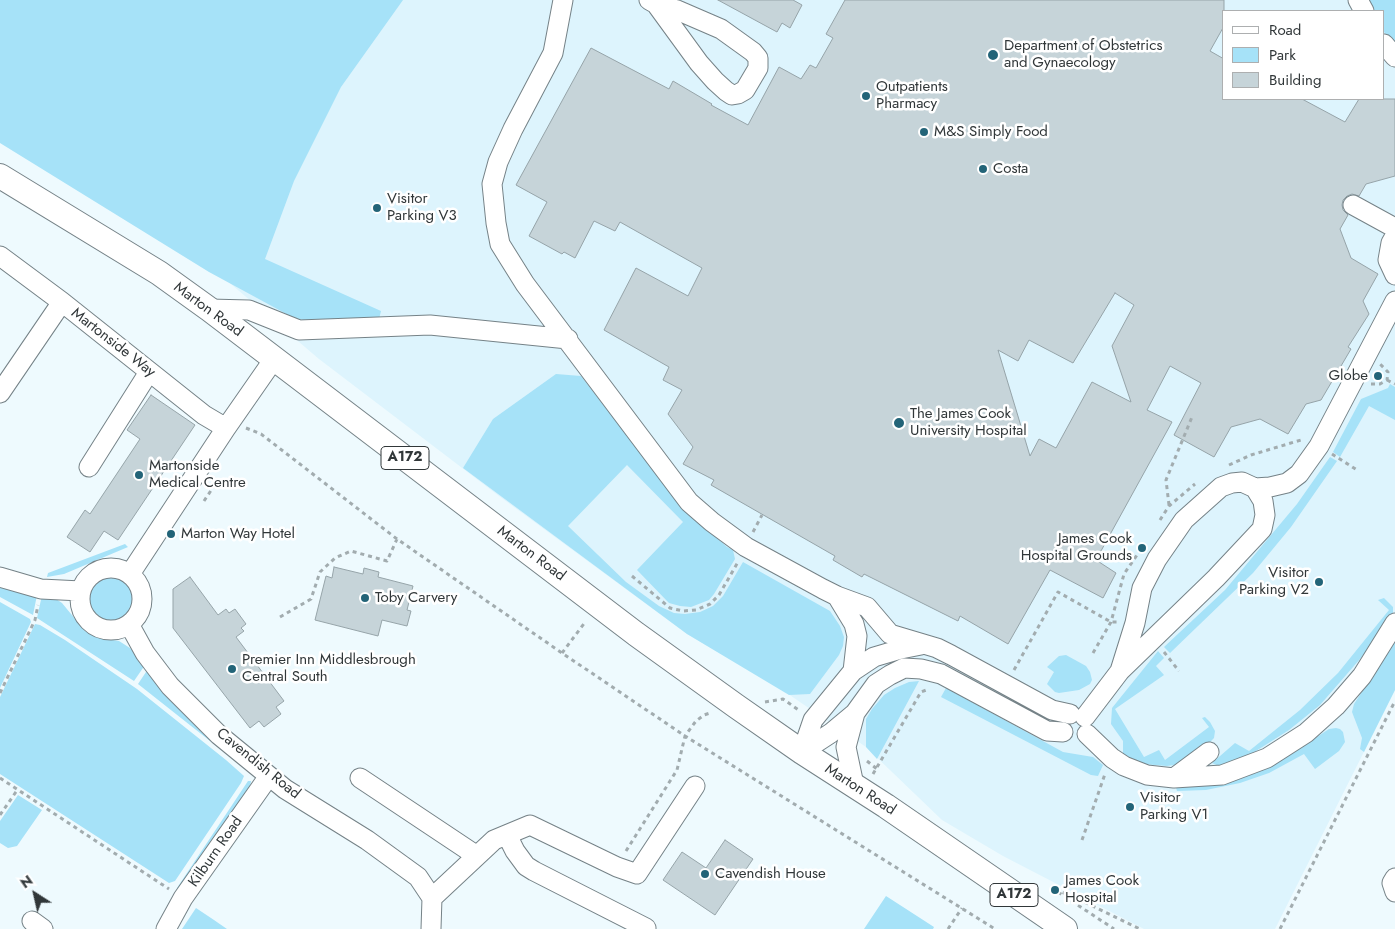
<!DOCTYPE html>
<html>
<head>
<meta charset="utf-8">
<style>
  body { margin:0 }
  #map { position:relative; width:1395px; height:929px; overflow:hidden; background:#eefafe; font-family:Jost,sans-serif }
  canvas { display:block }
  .legend { position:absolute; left:1222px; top:10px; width:162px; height:90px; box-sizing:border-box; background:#fff; border:1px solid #adafb0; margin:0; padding:6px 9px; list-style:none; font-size:15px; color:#313739 }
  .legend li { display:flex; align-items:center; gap:10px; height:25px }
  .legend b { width:25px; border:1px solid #adafb0 }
  .north { position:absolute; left:10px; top:869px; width:50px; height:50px; -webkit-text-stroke:4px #fff; paint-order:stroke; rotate:325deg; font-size:14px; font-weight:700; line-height:20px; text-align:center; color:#313739 }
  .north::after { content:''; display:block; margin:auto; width:18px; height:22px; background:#313739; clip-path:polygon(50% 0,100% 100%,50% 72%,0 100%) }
</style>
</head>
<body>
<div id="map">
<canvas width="1395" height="929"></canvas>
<ul class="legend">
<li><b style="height:6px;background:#fff"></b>Road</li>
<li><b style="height:14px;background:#a6e2f8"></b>Park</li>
<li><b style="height:14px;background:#c6d4d9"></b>Building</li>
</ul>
<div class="north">N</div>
</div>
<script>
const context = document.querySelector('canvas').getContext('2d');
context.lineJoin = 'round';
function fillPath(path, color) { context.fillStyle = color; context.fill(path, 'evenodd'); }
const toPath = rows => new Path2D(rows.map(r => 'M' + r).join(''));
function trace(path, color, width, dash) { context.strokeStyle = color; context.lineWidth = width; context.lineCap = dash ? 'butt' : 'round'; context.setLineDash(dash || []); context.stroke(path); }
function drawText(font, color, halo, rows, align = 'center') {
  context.font = font + ' Jost,sans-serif'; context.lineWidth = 5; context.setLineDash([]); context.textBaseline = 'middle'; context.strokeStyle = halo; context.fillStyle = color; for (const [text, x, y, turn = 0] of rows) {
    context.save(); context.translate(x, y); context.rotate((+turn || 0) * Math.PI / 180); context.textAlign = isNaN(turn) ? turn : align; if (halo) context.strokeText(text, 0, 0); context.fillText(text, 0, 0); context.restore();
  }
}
fillPath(toPath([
  [358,0,1395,0,1395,690,1275,929,1144,929,1003,856,942,820,866,747,775,685,687,634,499,496,319,359,225,279],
  [1224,11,1384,11,1384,99,1224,99]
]), '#ddf4fd');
fillPath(toPath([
  [0,0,403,0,341,87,294,181,265,259,381,311,378,323,317,324,292,317,209,272,0,143],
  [1366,0,1395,0,1395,46,1384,32,1384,11,1371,11],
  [556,374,581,376,680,504,727,547,733,550,735,559,714,594,709,600,691,607,680,606,669,603,637,570,683,522,627,465,568,526,626,582,659,606,674,613,685,614,700,612,713,606,723,596,743,562,830,611,840,626,844,637,843,646,839,655,810,694,789,695,687,634,463,468,493,419],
  [1390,384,1395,387,1395,420,1369,406,1340,457,1333,452,1361,399,1388,388],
  [1330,457,1337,461,1291,527,1253,573,1170,653,1164,647,1225,590,1297,504],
  [125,544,128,547,64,574,47,577,48,573],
  '87 599a24 24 0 1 1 48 0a24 24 0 1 1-48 0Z',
  [0,583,37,595,33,615,0,597],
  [42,595,56,599,62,603,85,631,101,638,119,641,130,648,145,665,134,681,37,618],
  [1384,598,1393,607,1393,612,1390,620,1360,659,1320,705,1289,730,1245,758,1219,766,1212,763,1235,743,1249,751,1300,710,1338,673,1389,610,1378,600],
  [0,602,30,619,31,622,0,688],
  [35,624,40,625,65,640,137,689,226,760,244,776,241,783,175,881,169,883,0,774,0,697],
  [1395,641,1395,690,1364,752,1360,749,1362,738,1352,712,1354,704],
  [1158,651,1164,658,1156,666,1164,675,1115,709,1144,757,1159,750,1165,760,1209,727,1202,718,1205,717,1210,722,1215,731,1214,738,1207,745,1181,764,1167,766,1143,764,1128,758,1123,754,1123,741,1111,724,1112,708],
  [1066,655,1086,666,1090,672,1092,680,1090,684,1079,690,1059,693,1055,692,1047,684,1054,672,1047,667,1059,656],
  [148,669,246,765,248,771,138,684],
  [919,681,877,759,866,747,866,719,872,709,884,695,895,688,909,682],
  [946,688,1063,752,1093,757,1103,765,1098,776,1091,775,941,697],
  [1336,728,1340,729,1343,732,1345,742,1339,751,1315,769,1304,754,1269,773,1240,783,1206,790,1177,791,1175,784,1255,771,1285,758,1329,729],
  [248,781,251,781,250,787,181,890,177,888],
  [18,795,42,810,17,846,8,848,0,843,0,821],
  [886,896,934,927,933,929,864,929],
  [196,908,214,920,227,929,182,929]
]), '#a6e2f8');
const building = toPath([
  [718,0,793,0,802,5,790,28,782,23,777,32,718,0],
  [845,0,1224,0,1224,26,1210,51,1224,59,1224,99,1302,99,1345,122,1359,99,1395,99,1395,176,1366,184,1359,196,1352,194,1347,196,1343,200,1342,205,1343,210,1348,215,1340,229,1351,258,1378,274,1363,301,1369,314,1348,347,1351,349,1321,400,1306,404,1288,434,1260,419,1231,427,1214,457,1174,435,1201,383,1170,366,1147,410,1172,422,1096,560,1116,573,1103,598,1050,570,1008,644,960,616,958,621,864,574,862,577,833,560,835,556,711,485,714,480,683,464,693,447,668,414,682,390,663,380,669,367,604,330,636,268,688,296,702,268,620,222,615,231,594,221,575,258,564,252,562,254,529,236,547,202,516,185,591,48,669,89,673,81,712,104,711,105,748,125,779,67,801,79,810,65,816,68,833,38,826,34,845,0],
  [1115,293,1134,305,1112,346,1131,402,1092,382,1056,448,1039,439,1030,456,998,350,1018,361,1029,340,1073,363,1115,293],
  [151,395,195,425,118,540,104,531,90,552,67,537,85,510,90,514,140,439,127,430,151,395],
  [334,567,363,574,364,568,379,572,378,577,413,586,407,610,411,611,407,626,382,620,378,636,315,620,326,576,332,578,334,567],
  [190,577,218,615,226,609,229,613,235,609,246,624,241,628,244,631,236,637,284,701,276,707,281,714,264,727,259,721,250,728,173,628,173,589,190,577],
  [725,840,753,859,715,915,663,880,682,852,706,868,725,840]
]);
fillPath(building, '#c6d4d9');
trace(building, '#96a4a9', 1);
const minor = toPath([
  [563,0,553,53,513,129,498,162,492,184,496,223,500,244,525,284,689,502,712,522,746,547,823,589,837,596,867,607,890,634,937,648,951,655,1052,710,1070,714],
  [649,0,656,4,677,10,721,29,753,52,758,58,758,68,745,90,738,94,732,95,726,91,715,81,699,63,656,4],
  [1358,0,1364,11],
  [1384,44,1395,57],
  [1353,205,1395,228],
  [1395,236,1391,243,1388,260,1395,275],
  [0,256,62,302,204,415,226,428],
  [209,309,249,310,299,330,430,325,568,339],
  [0,393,62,302],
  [89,467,149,372],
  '80 599a31 31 0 1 1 62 0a31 31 0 1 1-62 0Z',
  [130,574,226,428,274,359],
  [0,577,41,589,81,591],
  [837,596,854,624,857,636,853,671],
  [129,624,145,653,170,686,219,735,285,789,367,840,418,877,432,898],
  [1120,671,1135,623,1142,588,1157,559,1184,520,1221,487,1232,483,1242,482,1255,488,1270,487,1287,483,1299,474,1319,446,1395,301],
  [1085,717,1120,671,1216,578,1262,529,1265,515,1263,501,1255,488],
  [1087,734,1112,758,1124,766,1147,775,1174,778,1222,775,1267,758,1306,733,1336,706,1362,676,1395,623],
  [802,752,831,733,855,713,876,684,890,675,904,668,921,669,941,674,1047,731,1063,732],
  [802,752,813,720,853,671,874,657,901,649,921,645],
  [360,778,477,856],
  [1174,778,1209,752],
  [854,785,846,747,855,713],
  [507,835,515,851,526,866,534,871,646,928],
  [1395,878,1392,883,1395,892],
  [432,898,494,840,530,825,617,867,637,874,695,786],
  [32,921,43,929],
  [166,929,183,898,269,776],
  [431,929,432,898]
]);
const major = toPath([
  [0,176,159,273,209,309,636,634,736,706,802,752,886,806,1065,929]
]);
trace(minor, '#758287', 21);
trace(major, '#758287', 26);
trace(toPath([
  [1387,380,1395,384],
  [1371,384,1380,384,1387,380,1388,372,1380,364],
  [246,428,261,434,397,539,562,653,685,736,995,929],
  [1332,454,1357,470],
  [1229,465,1251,455,1301,440],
  [204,501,216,483],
  [1169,505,1166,480,1192,417],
  [1160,520,1169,506,1195,484],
  [753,532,762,515],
  [632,576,670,608,683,611,696,610,710,604,719,595,738,562],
  [280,617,311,599,320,572,335,558,351,551,387,561,397,539],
  [1164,652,1179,671],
  [562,653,586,621],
  [1093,653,1111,622,1124,574,1137,555],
  [1014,670,1058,592,1111,622,1117,622],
  [0,693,35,620,38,605],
  [765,702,783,699,800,711],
  [867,761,877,769],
  [873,774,921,692,929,689],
  [0,778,169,889],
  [0,815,18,789],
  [1082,840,1105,774],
  [626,851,677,770,685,736,696,721,704,715,710,713],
  [1055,890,1070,895,1140,929],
  [1058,892,1114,929],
  [948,929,962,908],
  [1280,929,1395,701]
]), '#a2acaf', 3, [4, 4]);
trace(minor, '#fff', 19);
trace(major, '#fff', 24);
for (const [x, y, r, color] of [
  [993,55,6,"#236478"],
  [866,96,5,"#236478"],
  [924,132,5,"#236478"],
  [983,169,5,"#236478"],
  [377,208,5,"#236478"],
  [1378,376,5,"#236478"],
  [899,423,6,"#236478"],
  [139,475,5,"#236478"],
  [171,534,5,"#236478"],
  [1142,548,5,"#236478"],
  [1319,582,5,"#236478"],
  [365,598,5,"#236478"],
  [232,669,5,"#236478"],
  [1130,807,5,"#236478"],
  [705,874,5,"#236478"],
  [1055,890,5,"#236478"]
]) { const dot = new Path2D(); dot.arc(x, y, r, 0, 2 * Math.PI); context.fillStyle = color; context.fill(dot); trace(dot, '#fff', 2); }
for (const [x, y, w] of [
  [405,458,48],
  [1014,895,48]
]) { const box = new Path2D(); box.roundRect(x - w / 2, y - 11.5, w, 23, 4); context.fillStyle = '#fff'; context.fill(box); trace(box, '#313739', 1); }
drawText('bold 14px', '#313739', null, [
  ["A172",405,458],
  ["A172",1014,895]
]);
drawText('15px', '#313739', '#fff', [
  ["Department of Obstetrics",1004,46],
  ["and Gynaecology",1004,63],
  ["Outpatients",876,87],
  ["Pharmacy",876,104],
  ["M&S Simply Food",934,132],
  ["Costa",993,169],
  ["Visitor",387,199],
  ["Parking V3",387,216],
  ["Globe",1368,376,"right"],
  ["The James Cook",910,414],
  ["University Hospital",910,431],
  ["Martonside",149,466],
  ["Medical Centre",149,483],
  ["Marton Way Hotel",181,534],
  ["James Cook",1132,539,"right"],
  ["Hospital Grounds",1132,556,"right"],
  ["Visitor",1309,573,"right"],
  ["Parking V2",1309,590,"right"],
  ["Toby Carvery",375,598],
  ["Premier Inn Middlesbrough",242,660],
  ["Central South",242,677],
  ["Visitor",1140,798],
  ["Parking V1",1140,815],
  ["Cavendish House",715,874],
  ["James Cook",1065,881],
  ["Hospital",1065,898]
], 'left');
drawText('15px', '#313739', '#fff', [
  ["Marton Road",208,310,36],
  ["Martonside Way",113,343,38],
  ["Marton Road",531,554,37],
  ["Cavendish Road",258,764,39],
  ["Marton Road",860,790,33],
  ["Kilburn Road",216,852,-55]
]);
</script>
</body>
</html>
